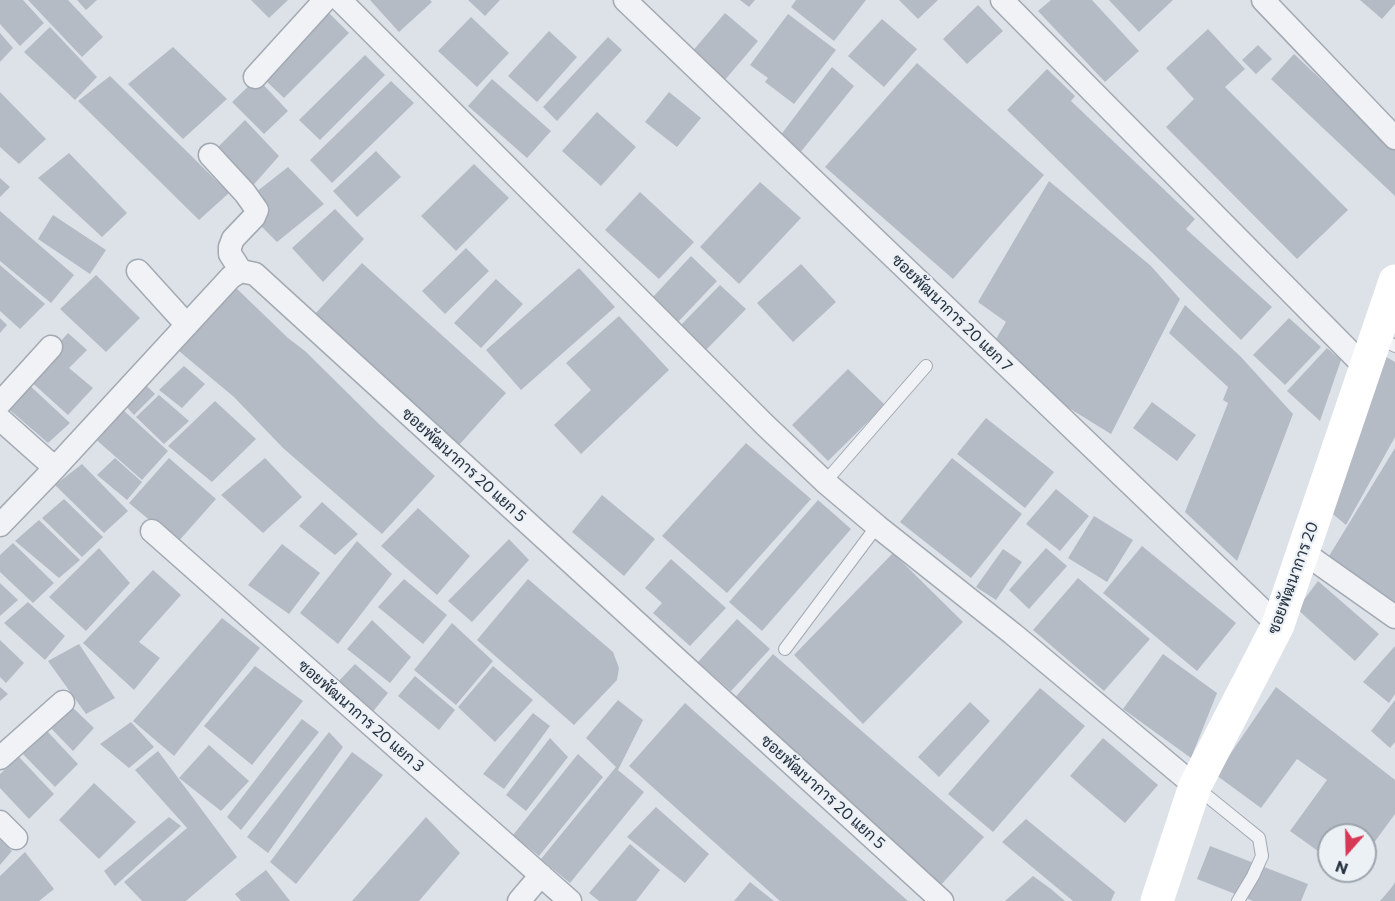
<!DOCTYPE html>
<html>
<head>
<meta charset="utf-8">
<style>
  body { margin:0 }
  #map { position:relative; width:1395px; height:901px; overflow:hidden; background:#dde2e8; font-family:Commissioner,sans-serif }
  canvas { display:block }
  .north { position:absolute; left:1317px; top:823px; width:60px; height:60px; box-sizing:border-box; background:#ecf1f6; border:2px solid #9ca4ad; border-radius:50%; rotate:200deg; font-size:16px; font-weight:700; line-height:24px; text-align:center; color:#25303f }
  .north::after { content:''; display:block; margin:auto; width:21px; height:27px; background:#d73856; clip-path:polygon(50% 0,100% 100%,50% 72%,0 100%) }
</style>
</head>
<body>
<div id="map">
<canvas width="1395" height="901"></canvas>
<div class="north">N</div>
</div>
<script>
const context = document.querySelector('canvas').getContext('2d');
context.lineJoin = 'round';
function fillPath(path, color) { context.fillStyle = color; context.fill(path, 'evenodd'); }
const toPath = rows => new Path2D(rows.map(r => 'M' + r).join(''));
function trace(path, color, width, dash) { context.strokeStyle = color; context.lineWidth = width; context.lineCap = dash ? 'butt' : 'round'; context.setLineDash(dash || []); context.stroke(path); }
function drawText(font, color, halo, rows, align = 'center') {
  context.font = font + ' Commissioner,Sarabun,sans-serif'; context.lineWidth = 4.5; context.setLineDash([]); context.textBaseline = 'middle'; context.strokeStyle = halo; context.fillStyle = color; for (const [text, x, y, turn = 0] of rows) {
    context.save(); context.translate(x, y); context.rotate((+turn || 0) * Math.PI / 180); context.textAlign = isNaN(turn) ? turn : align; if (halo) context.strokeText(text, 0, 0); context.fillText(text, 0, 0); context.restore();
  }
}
fillPath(toPath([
  [0,0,23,0,44,23,20,46,0,24],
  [28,0,68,0,103,37,82,57],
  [77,0,97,0,86,10],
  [251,0,288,0,269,18],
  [370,0,430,0,432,2,399,32],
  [468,0,500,0,485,16],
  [740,0,755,0,749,7],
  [796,0,866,0,834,41,791,7],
  [899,0,938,0,918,19],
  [1051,0,1092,0,1139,51,1105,82,1038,11],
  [1109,0,1173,0,1139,32],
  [1360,0,1395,0,1395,4,1382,19],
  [978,5,1003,31,967,64,943,39],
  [329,13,349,33,284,98,264,79],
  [725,13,758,41,724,81,691,53],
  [788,14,836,50,794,104,765,82,768,78,750,65],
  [471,17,509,53,477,87,438,51],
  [882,19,917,49,884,87,848,56],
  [50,27,97,77,75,100,24,52],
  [1208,29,1245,69,1225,87,1348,210,1297,259,1166,127,1194,99,1166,68],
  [549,31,577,57,537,102,508,76],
  [0,33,13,48,0,62],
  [608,37,622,50,557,121,543,107],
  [1258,45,1272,59,1256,74,1242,60],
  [173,47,227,99,183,139,128,84],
  [1294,54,1395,149,1395,196,1271,79],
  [365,55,385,75,320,140,299,120],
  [917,63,1044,175,953,279,825,167],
  [832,67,854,86,799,154,780,136],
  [1047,69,1075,96,1071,101,1195,219,1186,229,1272,307,1241,340,1007,110],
  [110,76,229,193,199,220,78,101],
  [257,78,288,111,264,134,232,102],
  [492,79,551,131,527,158,468,106],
  [391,81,414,103,332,183,310,160],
  [0,92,46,139,19,164,0,147],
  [669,92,701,118,677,147,645,122],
  [597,112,636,147,601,186,562,151],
  [245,120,279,156,249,190,210,155],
  [376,151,401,177,357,217,333,191],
  [69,153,127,213,102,237,38,178],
  [474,164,509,198,456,251,421,216],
  [288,167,324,204,277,242,255,220,251,196],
  [0,178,10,187,0,197],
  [1049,181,1151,266,1180,299,1111,434,1064,405,996,339,1006,322,978,302],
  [760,182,801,218,739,284,700,247],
  [640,192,694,242,659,279,605,230],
  [335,209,364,239,323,282,292,248],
  [0,211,74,275,51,303,0,261],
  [53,215,106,250,90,274,38,239],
  [466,248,489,271,445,314,422,291],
  [691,256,717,281,678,322,652,298],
  [362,263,506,393,459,445,315,314],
  [801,264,836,302,793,342,757,303],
  [0,265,45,304,20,329,0,311],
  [579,268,615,307,521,390,486,350],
  [96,275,140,318,106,352,60,309],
  [496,279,523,304,481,348,454,323],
  [232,284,288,338,305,351,380,425,435,476,382,534,283,448,234,397,173,346],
  [720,285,746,309,706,350,680,326],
  [1185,305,1241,357,1293,414,1237,561,1185,512,1228,403,1223,400,1228,387,1169,333],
  [619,316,669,370,581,454,554,425,591,390,566,363],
  [0,318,7,325,0,333],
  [1289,318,1321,347,1285,385,1253,355],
  [68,333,87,350,69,368,93,388,68,415,28,379],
  [1327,348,1341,360,1320,421,1287,391],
  [1383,355,1395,362,1395,437,1346,525,1328,510],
  [184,366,205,384,182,408,159,390],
  [848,369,885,405,828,461,792,425],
  [142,381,155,394,134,415,121,401],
  [26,382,70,423,48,443,4,405],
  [159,395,189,421,164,444,136,417],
  [215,401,256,439,212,482,168,446],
  [1152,402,1196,435,1177,461,1133,428],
  [121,408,168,451,142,480,92,436],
  [986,418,1054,472,1025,508,957,454],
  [746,443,811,499,727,593,662,536],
  [1395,448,1395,603,1326,561],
  [115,458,142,482,127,500,97,475],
  [169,458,216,499,177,543,129,503],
  [265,458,302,497,263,533,221,495],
  [952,458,1022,514,971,578,900,522],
  [82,464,128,511,104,533,55,485],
  [1056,489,1089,516,1060,551,1026,524],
  [602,495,655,539,624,576,572,532],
  [64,499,103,537,82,557,42,518],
  [818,500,851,529,762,631,729,602],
  [322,502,358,534,335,555,299,526],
  [418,508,470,556,437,595,381,546],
  [1094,516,1133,540,1107,582,1068,558],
  [39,520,80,560,59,578,15,541],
  [509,539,529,560,472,622,448,601],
  [357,541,392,574,338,644,300,613],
  [13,543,54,583,33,603,0,572,0,555],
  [282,544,320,573,289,614,248,585],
  [1142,546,1236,623,1197,671,1103,593],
  [99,548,130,583,86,631,49,597],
  [1046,548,1067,566,1029,609,1009,590],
  [1003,549,1022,562,996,600,976,587],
  [893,553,963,622,863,724,794,655],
  [671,559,726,608,690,646,653,613,662,603,645,588],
  [153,570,181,595,139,642,160,658,134,690,83,643],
  [1078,578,1150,639,1104,691,1033,630],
  [404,579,447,615,423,644,378,607],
  [528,579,613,652,619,668,617,680,574,725,477,640],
  [1318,581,1379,634,1355,661,1297,609],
  [0,583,18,600,0,616],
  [28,602,65,636,45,660,4,623],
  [222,618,260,648,174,756,133,721],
  [737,619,770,649,731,691,698,662],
  [372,620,411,657,390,683,347,649],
  [452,623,493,661,456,705,414,670],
  [0,640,24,663,6,683,0,677],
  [79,644,115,698,86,714,48,661],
  [1395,646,1395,694,1389,703,1363,682],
  [773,654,984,837,941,885,732,701],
  [1163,654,1217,693,1191,758,1123,709],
  [355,664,388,693,371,714,334,686],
  [255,666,303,701,252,765,204,726],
  [493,666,533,700,495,742,458,707],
  [415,676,455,710,439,730,398,696],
  [0,687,8,694,0,701],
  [1276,687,1395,780,1395,814,1365,855,1365,835,1329,835,1329,859,1290,831,1327,780,1297,759,1261,808,1216,775],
  [1040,688,1085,726,993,832,948,794],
  [618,700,643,720,618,770,644,792,570,883,541,859,616,767,586,738],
  [1395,700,1395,742,1390,748,1371,731],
  [970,702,990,721,939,777,918,757],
  [68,703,94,728,73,751,46,723],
  [685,703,908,901,780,901,629,766],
  [533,713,550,726,504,789,483,774],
  [302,719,319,732,241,830,227,817],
  [131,722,154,747,129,768,100,744],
  [46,730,78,764,55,787,22,753],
  [329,732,343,747,268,853,247,837],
  [550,738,568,757,526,811,506,795],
  [1103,738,1158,785,1125,823,1070,776],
  [209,745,249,781,221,811,179,778],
  [158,751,237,857,186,901,142,901,124,882,187,828,135,770],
  [352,752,383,775,296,884,270,862],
  [578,754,603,777,539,856,513,835],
  [19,757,54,794,29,819,0,788,0,774],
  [94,783,136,822,99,859,59,820],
  [656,807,709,854,685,883,627,837],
  [169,817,181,826,115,886,104,871],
  [426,817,460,853,419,901,352,901],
  [1026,819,1115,892,1111,901,1073,901,1002,842],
  [0,840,12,851,0,865],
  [630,844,660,870,636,901,599,901,589,893],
  [1210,846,1308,884,1301,901,1253,901,1197,879],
  [25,852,54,889,39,901,0,901,0,876],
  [266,870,290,901,241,901,235,894],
  [1033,876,1051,889,1065,901,1005,901],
  [750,882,774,901,734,901],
  [1395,882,1395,901,1380,901,1392,887]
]), '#b4bbc5');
const lane = toPath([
  [1377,336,1395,346],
  [825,482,926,366],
  [785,649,877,526],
  [1196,787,1259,838,1262,856,1253,876,1238,901]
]);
const street = toPath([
  [340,0,765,425,825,482,877,526,1013,634,1195,786],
  [625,0,1278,625],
  [1002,0,1365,367],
  [1263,0,1395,138],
  [255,77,325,0],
  [210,155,245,193,257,210,254,217,233,239,230,247,230,254,241,271],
  [138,271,187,325],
  [0,403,51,347],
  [0,419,55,468],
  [0,525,55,468,231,277,241,271,255,274,942,901],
  [152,531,570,901],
  [1303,552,1395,617],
  [0,758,63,702],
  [0,822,16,838],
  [519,901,541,875]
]);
trace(lane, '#a2a9b2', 14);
trace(street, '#a2a9b2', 25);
trace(lane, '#f0f2f6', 12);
trace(street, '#f0f2f6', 22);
trace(toPath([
  [1157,901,1195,786,1278,625,1395,281]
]), '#fff', 33);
drawText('16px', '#25303f', '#ecf1f6', [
  ["ซอยพัฒนาการ 20 แยก 7",952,313,44],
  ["ซอยพัฒนาการ 20 แยก 5",464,465,42],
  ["ซอยพัฒนาการ 20",1293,578,-70],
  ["ซอยพัฒนาการ 20 แยก 3",361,716,41],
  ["ซอยพัฒนาการ 20 แยก 5",823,792,42]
]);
</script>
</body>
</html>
